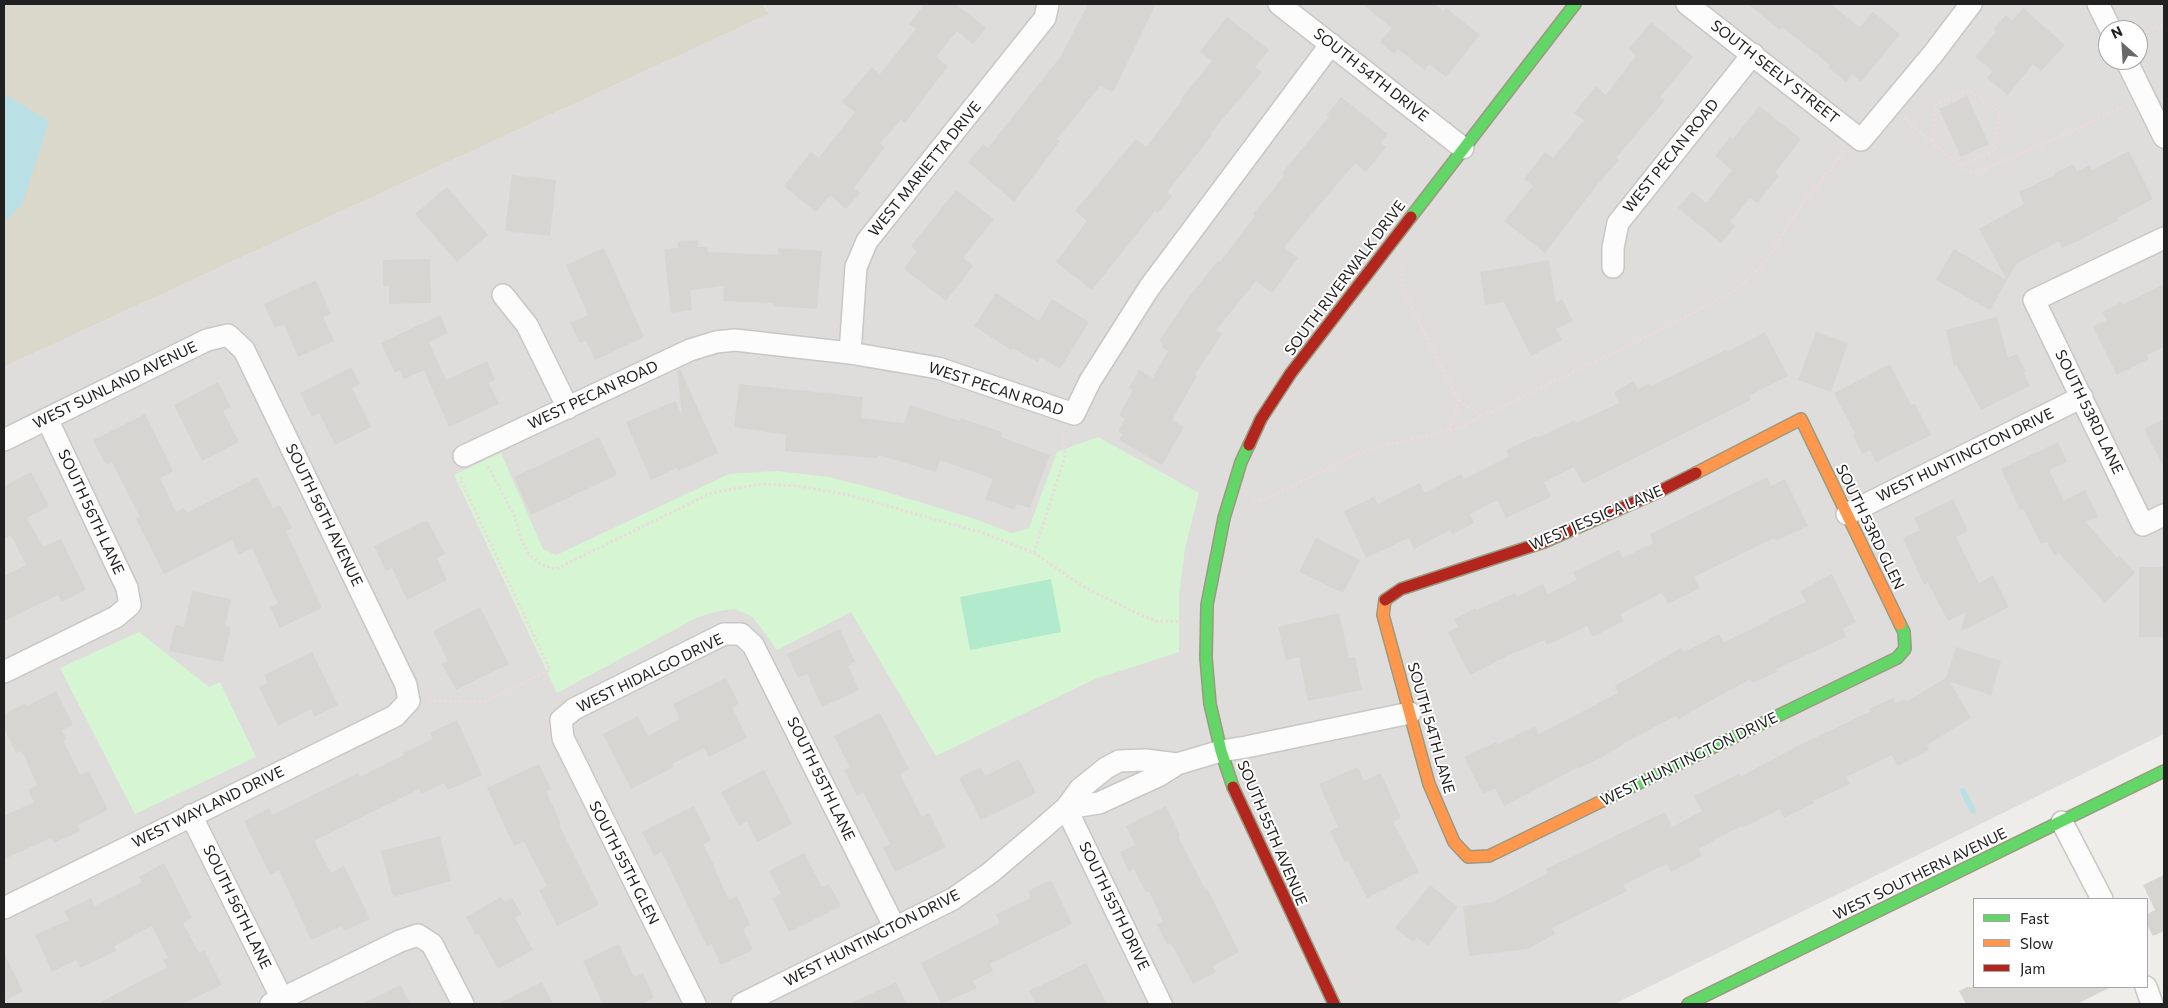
<!DOCTYPE html>
<html>
<head>
<meta charset="utf-8">
<style>
  body { margin:0 }
  #map { position:relative; width:2168px; height:1008px; overflow:hidden; background:#efedea; font-family:Commissioner,sans-serif }
  canvas { display:block }
  .frame { position:absolute; inset:0; border:5px solid #212121; pointer-events:none }
  .legend { position:absolute; left:1973px; top:898px; width:175px; height:90px; box-sizing:border-box; background:#fff; border:1px solid #a6a6a6; margin:0; padding:6px 9px; list-style:none; font-size:15px; color:#212121 }
  .legend li { display:flex; align-items:center; gap:10px; height:25px }
  .legend b { width:25px; border:1px solid #a6a6a6 }
  .north { position:absolute; left:2098px; top:20px; width:50px; height:50px; box-sizing:border-box; background:#fff; border:1px solid #a6a6a6; border-radius:50%; rotate:334deg; font-size:14px; font-weight:700; line-height:20px; text-align:center; color:#212121 }
  .north::after { content:''; display:block; margin:auto; width:18px; height:22px; background:#696867; clip-path:polygon(50% 0,100% 100%,50% 72%,0 100%) }
</style>
</head>
<body>
<div id="map">
<canvas width="2168" height="1008"></canvas>
<div class="frame"></div>
<ul class="legend">
<li><b style="height:6px;background:#63d668"></b>Fast</li>
<li><b style="height:6px;background:#ff974d"></b>Slow</li>
<li><b style="height:6px;background:#b3261e"></b>Jam</li>
</ul>
<div class="north">N</div>
</div>
<script>
const context = document.querySelector('canvas').getContext('2d');
context.lineJoin = 'round';
function fillPath(path, color) { context.fillStyle = color; context.fill(path, 'evenodd'); }
const toPath = rows => new Path2D(rows.map(r => 'M' + r).join(''));
function trace(path, color, width, dash) { context.strokeStyle = color; context.lineWidth = width; context.lineCap = dash ? 'butt' : 'round'; context.setLineDash(dash || []); context.stroke(path); }
function drawText(font, color, halo, rows, align = 'center') {
  context.font = font + ' Commissioner,sans-serif'; context.lineWidth = 4; context.setLineDash([]); context.textBaseline = 'middle'; context.strokeStyle = halo; context.fillStyle = color; for (const [text, x, y, turn = 0] of rows) {
    context.save(); context.translate(x, y); context.rotate((+turn || 0) * Math.PI / 180); context.textAlign = isNaN(turn) ? turn : align; if (halo) context.strokeText(text, 0, 0); context.fillText(text, 0, 0); context.restore();
  }
}
fillPath(toPath([
  [764,4,2164,4,2164,734,1614,1004,4,1004,4,367,769,14],
  [2108,30,2138,30,2138,60,2108,60]
]), '#dedddb');
fillPath(toPath([
  [4,4,763,4,769,14,4,367]
]), '#dad8cb');
fillPath(toPath([
  [1098,437,1199,493,1185,548,1179,596,1179,652,1095,679,936,756,851,612,777,650,753,617,735,609,719,611,698,617,557,693,454,475,501,453,543,549,556,555,729,474,776,471,829,477,883,491,975,519,1012,533,1029,528,1057,452],
  [139,632,209,687,220,682,256,757,135,814,60,668]
]), '#d6f6d3');
fillPath(toPath([
  [1051,579,1061,632,970,650,960,597]
]), '#b1eacd');
fillPath(toPath([
  [4,94,49,121,22,205,4,222]
]), '#bae0e5');
trace(toPath([
  [1963,791,1973,811]
]), '#bae0e5', 6);
fillPath(toPath([
  [925,4,956,4,986,28,973,44,957,31,936,57,948,66,905,123,901,120,880,143,885,147,854,188,860,193,846,209,830,195,816,212,784,186,811,152,819,158,855,112,842,102,872,67,880,74,916,29,909,24],
  [1088,4,1156,4,1113,92,1100,86,1057,139,1060,141,1014,202,968,162,983,144,988,148,1061,56],
  [1362,4,1434,4,1443,11,1446,8,1480,35,1446,77,1429,64,1425,70,1398,49,1394,54,1380,42,1392,28],
  [1748,4,1830,4,1860,27,1873,12,1900,34,1861,82,1852,74,1846,82,1828,67,1830,65,1782,27,1780,30],
  [2023,8,2065,45,2041,71,2033,64,2008,95,1987,78,1993,71,1975,57,1996,32,1994,29,2006,15,2012,21],
  [1227,17,1269,50,1255,67,1262,72,1210,134,1212,135,1167,192,1172,196,1158,213,1155,211,1092,290,1056,262,1087,221,1075,211,1136,139,1146,147,1182,101,1181,99,1212,61,1200,52],
  [1651,22,1693,57,1660,97,1665,100,1616,158,1619,160,1597,185,1545,253,1504,221,1533,186,1524,179,1545,152,1553,158,1584,120,1574,113,1596,86,1606,95,1636,56,1629,49],
  [1967,96,1989,144,1961,157,1939,109],
  [1341,97,1388,134,1381,143,1386,147,1366,172,1355,163,1284,247,1298,258,1272,293,1256,281,1216,330,1222,334,1195,374,1197,376,1172,420,1184,427,1162,465,1119,440,1122,434,1118,431,1125,419,1119,415,1133,390,1129,388,1139,370,1153,378,1168,351,1161,346,1163,344,1159,341,1188,298,1218,261,1220,262,1255,216,1253,214,1285,175,1282,173,1329,117,1327,115],
  [1759,106,1801,139,1775,173,1779,176,1757,203,1750,198,1730,222,1735,226,1721,243,1678,208,1692,191,1706,203,1732,170,1715,156,1730,137,1733,139],
  [2129,151,2153,199,2117,218,2118,220,2080,240,2062,248,2059,241,2016,264,1990,310,1936,280,1954,249,2007,280,1979,229,2024,204,2019,192,2055,175,2055,173,2073,164,2077,171,2090,165,2092,170],
  [512,175,556,180,550,236,505,231],
  [447,187,488,235,457,262,415,214],
  [956,190,994,219,963,258,973,266,946,301,904,269,917,251,911,246],
  [698,240,698,247,707,247,708,252,778,255,778,248,822,251,817,309,773,306,774,303,723,301,724,286,690,290,692,310,671,313,664,249,678,248,678,242],
  [604,248,644,337,595,360,586,340,580,343,570,323,588,315,566,265],
  [430,259,431,303,389,304,389,286,383,286,383,260],
  [1549,260,1556,303,1562,299,1573,321,1556,329,1562,340,1531,356,1504,302,1485,305,1480,272],
  [316,280,331,314,323,317,334,341,298,357,284,324,275,328,264,304],
  [2164,284,2164,347,2147,355,2149,359,2117,375,2093,327,2107,320,2102,312,2121,302,2122,305],
  [996,293,1039,321,1052,299,1089,322,1060,369,1041,357,1038,362,1012,348,1011,350,974,326],
  [440,315,448,333,429,342,446,380,487,361,495,380,489,383,499,404,449,427,424,370,404,379,400,370,395,373,381,343],
  [1997,317,2008,358,2017,354,2026,372,2024,373,2030,386,1981,410,1956,364,1954,365,1946,330],
  [1765,332,1788,376,1749,396,1751,400,1583,484,1574,467,1544,482,1551,497,1506,518,1497,500,1470,514,1474,523,1453,534,1450,530,1414,549,1409,538,1366,558,1344,511,1374,497,1378,504,1420,483,1425,493,1461,474,1464,479,1509,456,1506,450,1536,436,1537,438,1575,420,1576,423,1619,403,1614,392,1634,381,1638,389,1650,383,1651,386,1726,350,1727,352],
  [1816,332,1848,343,1831,392,1798,380],
  [1890,364,1911,405,1915,404,1931,435,1876,462,1870,450,1862,454,1853,435,1855,434,1834,393],
  [351,367,360,384,352,388,371,427,335,445,319,413,312,417,300,393],
  [680,369,718,453,678,471,677,468,651,480,626,422,675,401,682,416,677,370],
  [218,382,231,407,223,411,239,442,202,461,174,405],
  [739,384,863,397,861,418,904,423,910,405,960,421,961,418,1002,432,1001,437,1050,455,1030,508,1017,504,1014,510,985,499,993,479,940,460,936,472,878,455,878,458,785,451,786,435,734,427],
  [145,414,173,471,160,478,176,512,184,508,187,513,257,477,273,508,280,505,292,528,286,531,322,608,280,628,270,607,278,604,252,548,239,555,232,540,164,574,136,519,140,517,112,462,106,465,93,440],
  [2164,419,2164,468,2144,429],
  [599,437,617,475,531,515,514,477],
  [2058,442,2067,462,2049,470,2064,501,2085,490,2098,517,2086,522,2117,558,2119,555,2135,573,2105,603,2059,553,2054,556,2047,542,2041,544,2023,508,2020,510,2001,469],
  [31,472,49,506,27,518,43,547,61,539,86,590,62,602,58,595,4,621,4,576,26,565,11,535,4,539,4,486],
  [1767,477,1771,486,1785,479,1808,526,1776,541,1774,538,1694,577,1700,588,1668,604,1662,593,1620,614,1624,621,1593,637,1587,626,1547,645,1545,640,1507,656,1470,675,1448,632,1458,627,1454,619,1475,608,1477,610,1515,593,1517,596,1543,584,1548,594,1577,580,1573,572,1619,550,1623,558,1653,543,1650,534],
  [1953,499,1968,531,1956,537,1979,583,1993,575,2009,607,1960,632,1966,612,1948,621,1928,583,1924,585,1903,538,1920,530,1914,518],
  [427,520,445,554,437,558,447,580,407,600,392,568,386,571,374,546],
  [1316,538,1360,560,1343,593,1299,572],
  [2139,567,2164,567,2164,637,2139,637],
  [1832,574,1856,622,1843,629,1846,637,1776,669,1777,672,1752,683,1750,679,1678,719,1676,716,1622,744,1623,745,1598,759,1578,769,1577,768,1504,806,1495,788,1483,794,1464,757,1496,742,1497,745,1535,726,1539,734,1618,693,1615,686,1681,648,1684,652,1719,634,1724,642,1769,621,1768,619,1806,602,1800,591],
  [192,591,231,599,225,626,231,627,223,662,169,651,175,625,184,627],
  [480,607,509,664,456,690,442,664,448,661,433,631],
  [1339,613,1349,658,1355,657,1362,690,1308,701,1299,657,1286,660,1278,627],
  [840,629,855,662,848,666,859,690,822,707,807,674,798,678,787,654],
  [1956,647,2001,661,1991,695,1950,682,1971,718,1927,745,1929,750,1898,766,1892,755,1846,777,1850,784,1813,801,1814,803,1784,818,1780,809,1742,828,1741,826,1698,849,1702,856,1671,872,1667,864,1623,885,1627,891,1552,928,1555,934,1528,949,1469,956,1463,906,1493,902,1548,873,1546,869,1665,812,1672,827,1702,811,1694,796,1739,774,1740,777,1796,747,1871,711,1869,709,1893,698,1895,703,1905,699,1906,702,1946,678],
  [312,652,338,705,314,717,311,709,278,726,259,687,267,683,264,675],
  [726,678,739,704,732,707,747,738,709,757,704,748,672,764,674,767,631,789,603,734,638,716,648,736,680,719,673,704],
  [56,691,73,725,62,730,66,739,63,740,80,775,89,771,108,810,78,825,80,831,54,843,51,838,4,859,4,816,34,802,28,790,37,785,22,751,16,753,4,728,4,714,26,703,27,706],
  [880,713,909,769,900,774,922,817,929,813,946,847,895,872,883,847,890,844,863,792,857,796,844,770,850,767,834,736],
  [457,720,482,775,448,790,444,783,421,794,419,789,314,841,331,873,344,866,370,919,344,931,342,926,311,940,279,870,270,875,244,821,269,808,272,815,358,773,360,777,404,755,403,753,433,739,430,733],
  [1019,759,1036,793,981,820,959,778,981,767,985,776],
  [539,764,551,789,546,791,561,824,559,825,599,905,557,926,539,890,547,886,524,842,514,846,487,788],
  [1358,767,1364,781,1381,773,1401,818,1393,822,1419,872,1367,898,1348,861,1345,862,1330,831,1338,827,1319,784],
  [764,770,792,824,757,842,747,821,739,826,721,792],
  [694,806,711,840,703,844,715,867,714,868,729,900,737,896,750,925,743,929,753,950,721,965,711,944,707,946,662,852,654,856,642,832],
  [1166,806,1180,835,1178,836,1205,889,1207,888,1239,952,1213,966,1216,972,1193,984,1171,943,1167,945,1157,924,1163,922,1149,891,1146,893,1134,869,1129,872,1120,852,1135,845,1126,826],
  [440,836,451,881,393,897,381,851],
  [804,853,822,887,829,884,841,906,789,932,772,898,781,894,769,871],
  [164,863,192,918,183,923,199,953,204,950,222,985,182,1004,97,1004,167,967,163,960,168,958,152,926,114,946,116,951,80,968,76,960,52,972,35,935,69,920,64,911,91,898,95,906,142,882,139,877],
  [2164,875,2164,931,2153,936,2147,924,2147,914,2155,910,2143,885],
  [1051,880,1072,924,990,964,993,971,973,981,977,988,941,1004,921,963,1000,923,996,914,1031,898,1028,891],
  [1430,885,1458,907,1428,946,1417,937,1413,942,1395,928],
  [501,897,505,902,512,898,522,914,515,918,533,950,498,969,479,934,476,935,466,917],
  [619,944,634,977,643,973,654,998,642,1004,603,1004,583,961],
  [4,953,23,991,4,1001],
  [1086,963,1107,1004,1036,1004,1029,991],
  [542,982,553,1004,498,1004],
  [896,982,907,1004,850,1004],
  [401,985,410,1004,362,1004],
  [1967,987,2111,987,2077,1004,1966,1004,1959,991]
]), '#d7d5d2');
const street = toPath([
  [1279,4,1463,148],
  [1687,4,1861,140,1933,54,1971,4],
  [2098,4,2111,30],
  [2126,60,2164,137],
  [2164,238,2034,300,2143,525,2164,515],
  [1613,267,1613,248,1618,223,1753,54],
  [503,295,527,325,568,408],
  [850,353,856,267,867,241,1045,18,1048,4],
  [4,440,207,340,228,335,244,350,406,685,409,701,395,716,4,908],
  [464,456,690,350,716,342,735,340,850,353,938,368,1074,414,1090,381,1149,288,1331,44],
  [1847,514,2082,397],
  [4,672,116,617,130,605,127,588,47,419],
  [1066,808,1099,803,1158,776,1177,764,1221,751,1246,747,1410,713],
  [1066,808,1161,1004],
  [191,815,282,999],
  [2062,822,2102,899],
  [2146,987,2152,1004],
  [271,1004,400,941,418,935,432,944,463,1004],
  [695,1004,563,738,561,720,574,709,724,634,741,634,753,645,895,928],
  [742,1004,953,899,990,873,1036,834,1066,808,1080,789,1106,768,1119,761,1145,760,1177,764]
]);
const fast = toPath([
  [1411,217,1575,4],
  [1233,787,1221,751,1210,704,1206,658,1207,605,1224,518,1241,462,1249,445],
  [1602,801,1897,658,1905,649,1904,632,1900,624],
  [1688,1004,2164,771]
]);
const slow = toPath([
  [1801,419,1900,624],
  [1696,473,1801,419],
  [1385,600,1383,615,1429,784,1454,842,1468,857,1489,856,1602,801]
]);
const jam = toPath([
  [1249,445,1261,419,1291,373,1411,217],
  [1385,600,1401,589,1544,542,1658,492,1696,473],
  [1233,787,1334,1004]
]);
trace(street, '#c8c7c6', 24);
trace(fast, '#9a9a80', 14);
trace(slow, '#9a9a80', 14);
trace(jam, '#9a9a80', 14);
trace(toPath([
  [2138,37,2164,23],
  [1904,118,1964,170,1977,172,2066,134,2126,105],
  [1932,141,1936,104,1969,90,1999,112,1995,151,1959,166],
  [1400,269,1404,292,1458,400,1483,416],
  [1448,430,1455,416,1458,400],
  [488,466,514,515,521,539,529,554,542,565,556,569,711,493,761,484,797,486,849,495,983,533,1034,553,1084,587,1143,616,1156,621,1183,622],
  [1254,502,1264,500,1366,450,1458,428,1652,334,1733,292,1761,267,1803,203,1844,151],
  [1034,553,1065,457,1063,431],
  [429,701,484,702,550,670,460,479,464,477]
]), '#ecdbda', 3, [2.5, 2.5]);
trace(street, '#fdfcfc', 21);
trace(fast, '#63d668', 11);
trace(slow, '#ff974d', 11);
trace(jam, '#b3261e', 11);
drawText('15px', '#212121', '#fff', [
  ["SOUTH SEELY STREET",1775,72,38],
  ["SOUTH 54TH DRIVE",1371,75,38],
  ["WEST PECAN ROAD",1671,156,-51],
  ["WEST MARIETTA DRIVE",925,169,-51],
  ["SOUTH RIVERWALK DRIVE",1345,278,-53],
  ["WEST SUNLAND AVENUE",115,385,-26],
  ["WEST PECAN ROAD",996,389,18],
  ["WEST PECAN ROAD",593,395,-25],
  ["SOUTH 53RD LANE",2089,412,64],
  ["WEST HUNTINGTON DRIVE",1965,455,-26],
  ["SOUTH 56TH LANE",91,512,65],
  ["SOUTH 56TH AVENUE",324,515,64],
  ["WEST JESSICA LANE",1596,518,-23],
  ["SOUTH 53RD GLEN",1870,527,64],
  ["WEST HIDALGO DRIVE",650,673,-26],
  ["SOUTH 54TH LANE",1431,728,74],
  ["WEST HUNTINGTON DRIVE",1689,759,-26],
  ["SOUTH 55TH LANE",821,779,64],
  ["WEST WAYLAND DRIVE",208,807,-26],
  ["SOUTH 55TH AVENUE",1272,833,67],
  ["SOUTH 55TH GLEN",624,863,63],
  ["WEST SOUTHERN AVENUE",1920,874,-26],
  ["SOUTH 55TH DRIVE",1114,906,64],
  ["SOUTH 56TH LANE",237,907,64],
  ["WEST HUNTINGTON DRIVE",872,938,-27]
]);
</script>
</body>
</html>
